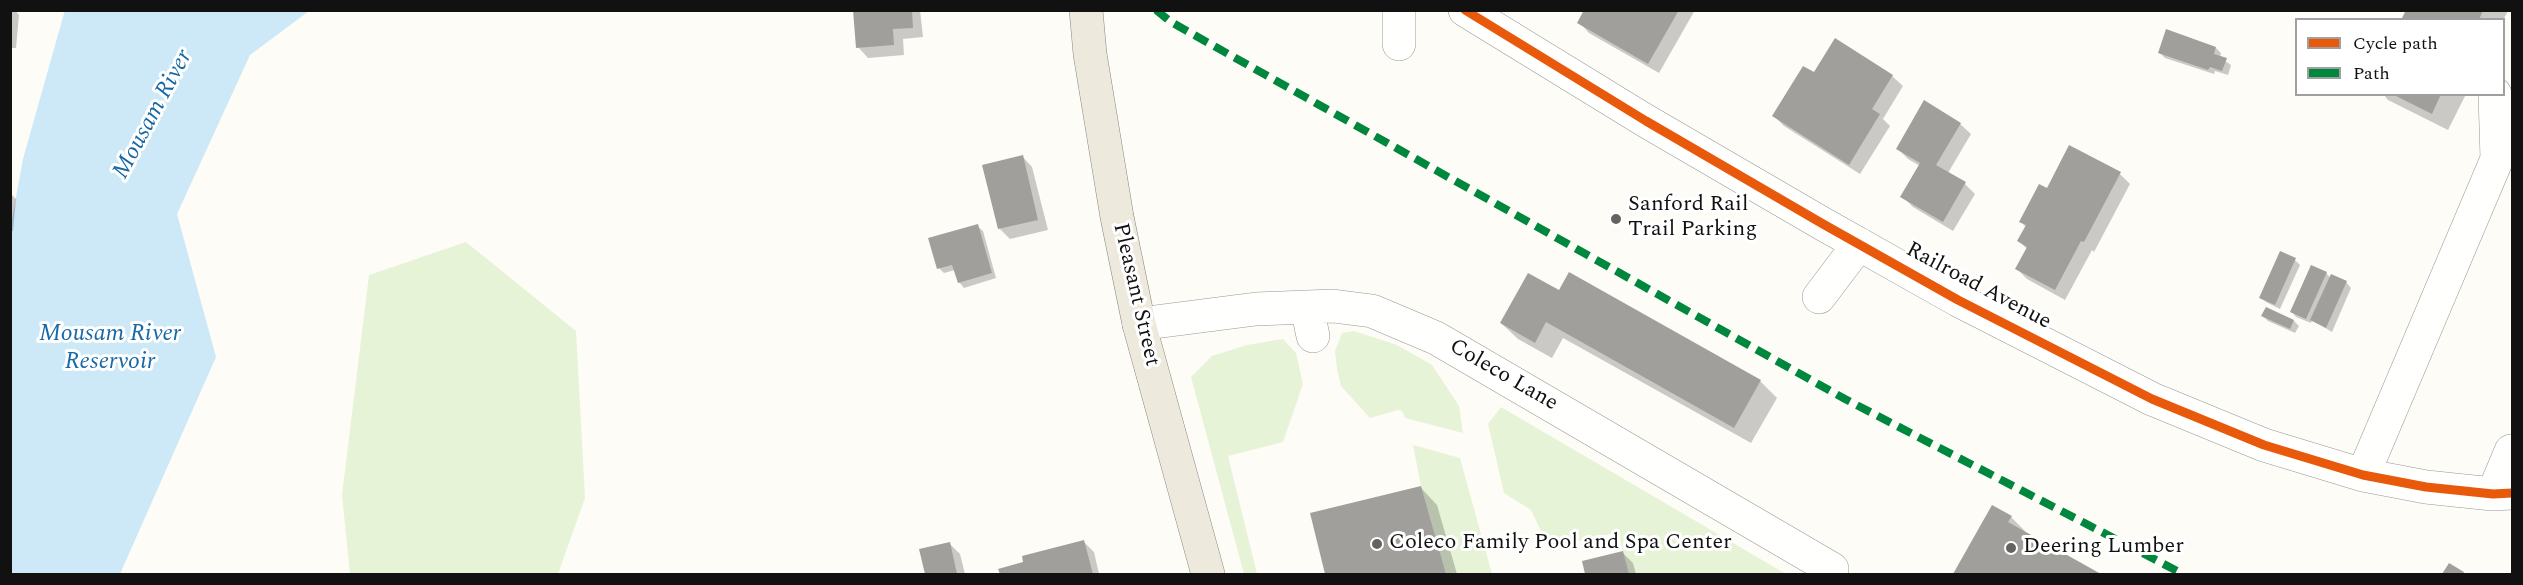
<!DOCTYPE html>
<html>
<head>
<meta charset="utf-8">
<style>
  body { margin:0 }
  #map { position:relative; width:2523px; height:585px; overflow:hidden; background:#fdfcf7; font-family:Spectral,serif }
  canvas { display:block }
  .frame { position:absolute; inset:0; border:12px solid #111; pointer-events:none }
  .legend { position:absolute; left:2295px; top:18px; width:210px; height:78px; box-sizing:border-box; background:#fff; border:2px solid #a0a0a0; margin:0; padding:8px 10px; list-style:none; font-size:18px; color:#111 }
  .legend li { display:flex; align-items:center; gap:12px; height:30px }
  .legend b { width:30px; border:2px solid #a0a0a0 }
</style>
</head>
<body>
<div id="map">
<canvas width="2523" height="585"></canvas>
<div class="frame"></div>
<ul class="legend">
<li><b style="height:8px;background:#e8590c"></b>Cycle path</li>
<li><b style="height:8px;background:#00873e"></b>Path</li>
</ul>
</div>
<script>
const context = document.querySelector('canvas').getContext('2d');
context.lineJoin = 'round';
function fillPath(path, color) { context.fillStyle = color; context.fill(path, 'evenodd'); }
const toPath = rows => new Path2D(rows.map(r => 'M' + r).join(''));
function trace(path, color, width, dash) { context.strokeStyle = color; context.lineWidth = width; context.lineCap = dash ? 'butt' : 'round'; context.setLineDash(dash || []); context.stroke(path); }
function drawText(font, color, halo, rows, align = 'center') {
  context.font = font + ' Spectral,serif'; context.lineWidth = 6; context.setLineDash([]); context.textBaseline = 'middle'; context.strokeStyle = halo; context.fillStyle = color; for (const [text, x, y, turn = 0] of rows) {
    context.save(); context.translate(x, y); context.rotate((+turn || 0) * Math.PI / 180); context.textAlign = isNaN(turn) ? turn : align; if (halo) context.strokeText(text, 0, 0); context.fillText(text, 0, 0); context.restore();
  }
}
fillPath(toPath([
  [466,242,576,331,585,498,558,574,350,574,342,495,369,275],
  [1354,331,1397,345,1432,365,1459,406,1463,433,1405,418,1402,411,1398,410,1370,418,1341,386,1337,369,1335,351,1342,333],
  [1283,339,1296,353,1303,384,1283,442,1228,456,1257,574,1244,574,1191,377,1212,356,1247,345],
  [1501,407,1786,574,1629,574,1618,532,1549,548,1531,510,1504,493,1488,424],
  [1413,445,1460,458,1492,574,1446,574,1421,486]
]), '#e7f3d7');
fillPath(toPath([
  [65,10,309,11,250,55,177,214,216,357,120,574,11,574,11,225,23,159]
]), '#cde8f7');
fillPath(toPath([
  [10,10,15,10,19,15,16,48,10,48],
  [855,10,920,10,923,37,903,39,904,55,868,58,858,47],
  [1586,10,1695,10,1659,73,1589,33,1579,22],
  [2407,10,2508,11,2503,20,2403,20],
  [2216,48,2221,53,2220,57,2231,65,2228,75,2215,71,2214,74,2165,58,2160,53],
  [1814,74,1892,76,1903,86,1883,119,1890,126,1860,174,1784,126,1774,116],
  [2383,94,2466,94,2448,130,2388,100],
  [1960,124,1971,134,1948,173,1965,184,1975,194,1953,231,1913,207,1902,196,1920,166,1908,159,1898,149],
  [1022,156,1032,167,1048,230,1010,239,999,228],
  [2120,174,2130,184,2094,252,2092,250,2065,300,2027,279,2017,269,2027,249,2019,241,2026,227,2021,222,2047,190],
  [10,193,16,199,13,231,10,231],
  [977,226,983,231,996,278,964,288,959,282,955,270,944,273,939,268],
  [2295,260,2300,265,2280,309,2266,302,2261,297],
  [2326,273,2331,278,2346,282,2351,288,2332,332,2312,320,2311,323,2296,317,2291,311],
  [1560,292,1760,381,1777,398,1751,443,1563,338,1552,358,1518,339,1501,323],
  [2266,309,2294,321,2299,326,2295,333,2268,321,2263,316],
  [1421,488,1437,505,1457,574,1326,574,1312,514],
  [1993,507,2011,517,2025,531,2024,533,2098,574,1955,574],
  [1083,541,1094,552,1099,574,1001,574,1000,570,1025,563],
  [950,544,960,554,965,574,927,574,921,550],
  [1623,553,1633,563,1636,574,1586,574,1583,562]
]), '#0003');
fillPath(toPath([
  [853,10,912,10,913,28,893,29,894,45,856,48],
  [1584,10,1679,10,1648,64,1577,23],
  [2406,10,2483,10,2479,20,2401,20],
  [2166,29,2216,47,2214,54,2227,58,2222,71,2210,67,2208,70,2158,53],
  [1835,38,1893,75,1872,109,1880,114,1849,165,1772,116,1803,66,1814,72],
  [2392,94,2441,94,2432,114],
  [1924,100,1961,123,1936,165,1966,182,1943,222,1900,197,1920,163,1896,149],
  [2069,145,2121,172,2084,242,2081,241,2055,290,2015,269,2027,247,2017,241,2026,225,2019,222,2039,184,2047,188],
  [1023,155,1038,220,998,229,982,165],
  [978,224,992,273,958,283,952,265,937,269,928,238],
  [2280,251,2296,258,2275,305,2259,298],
  [2311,265,2327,272,2306,319,2290,312],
  [1569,272,1761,380,1734,428,1546,322,1535,343,1500,323,1528,273,1559,290],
  [2331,274,2347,281,2326,328,2310,320],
  [2266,307,2294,320,2290,329,2261,316],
  [1421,486,1446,574,1325,574,1310,513],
  [1992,505,2012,516,2008,522,2101,574,1953,574],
  [1084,540,1093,574,1000,574,998,569,1023,562,1022,556],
  [950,542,957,574,925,574,919,549],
  [1623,551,1629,574,1585,574,1582,561],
  [2449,563,2464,572,2463,574,2442,574]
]), '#a19f9c');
const minor = toPath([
  [1465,10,1646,121,1823,224,1958,300,2152,399,2264,445,2363,475,2426,487,2493,494,2512,493],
  [1399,44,1399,10],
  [1819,297,1859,244],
  [1307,307,1313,336],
  [1139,324,1256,309,1333,306,1372,311,1436,338,1832,569],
  [2363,475,2497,159,2495,94],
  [2493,494,2511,451]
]);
const major = toPath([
  [1086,10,1090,54,1117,217,1139,324,1208,574]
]);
trace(minor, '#979795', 34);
trace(major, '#858482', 34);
trace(minor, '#fffffe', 33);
trace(major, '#ede9dc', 33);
trace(toPath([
  [1156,10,1171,22,1845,399,2183,574]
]), '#00873e', 8, [15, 8]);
trace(toPath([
  [1465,10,1646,121,1823,224,1958,300,2152,399,2264,445,2363,475,2426,487,2493,494,2512,493]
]), '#e8590c', 9);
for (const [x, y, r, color] of [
  [1616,219,6,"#646362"],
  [1377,544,6,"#646362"],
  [2011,548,6,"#646362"]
]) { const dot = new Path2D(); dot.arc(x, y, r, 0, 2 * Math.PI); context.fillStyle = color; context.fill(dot); trace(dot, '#fff', 2); }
drawText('22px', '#111', '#fff', [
  ["Sanford Rail",1628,206],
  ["Trail Parking",1628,231],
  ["Coleco Family Pool and Spa Center",1389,544],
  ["Deering Lumber",2023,548]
], 'left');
drawText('22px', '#111', '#fff', [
  ["Railroad Avenue",1978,287,28],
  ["Pleasant Street",1135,295,77],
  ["Coleco Lane",1503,376,30]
]);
drawText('italic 24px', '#1768a6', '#fff', [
  ["Mousam River",154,115,-62],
  ["Mousam River",110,335],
  ["Reservoir",110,363]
]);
</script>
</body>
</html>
